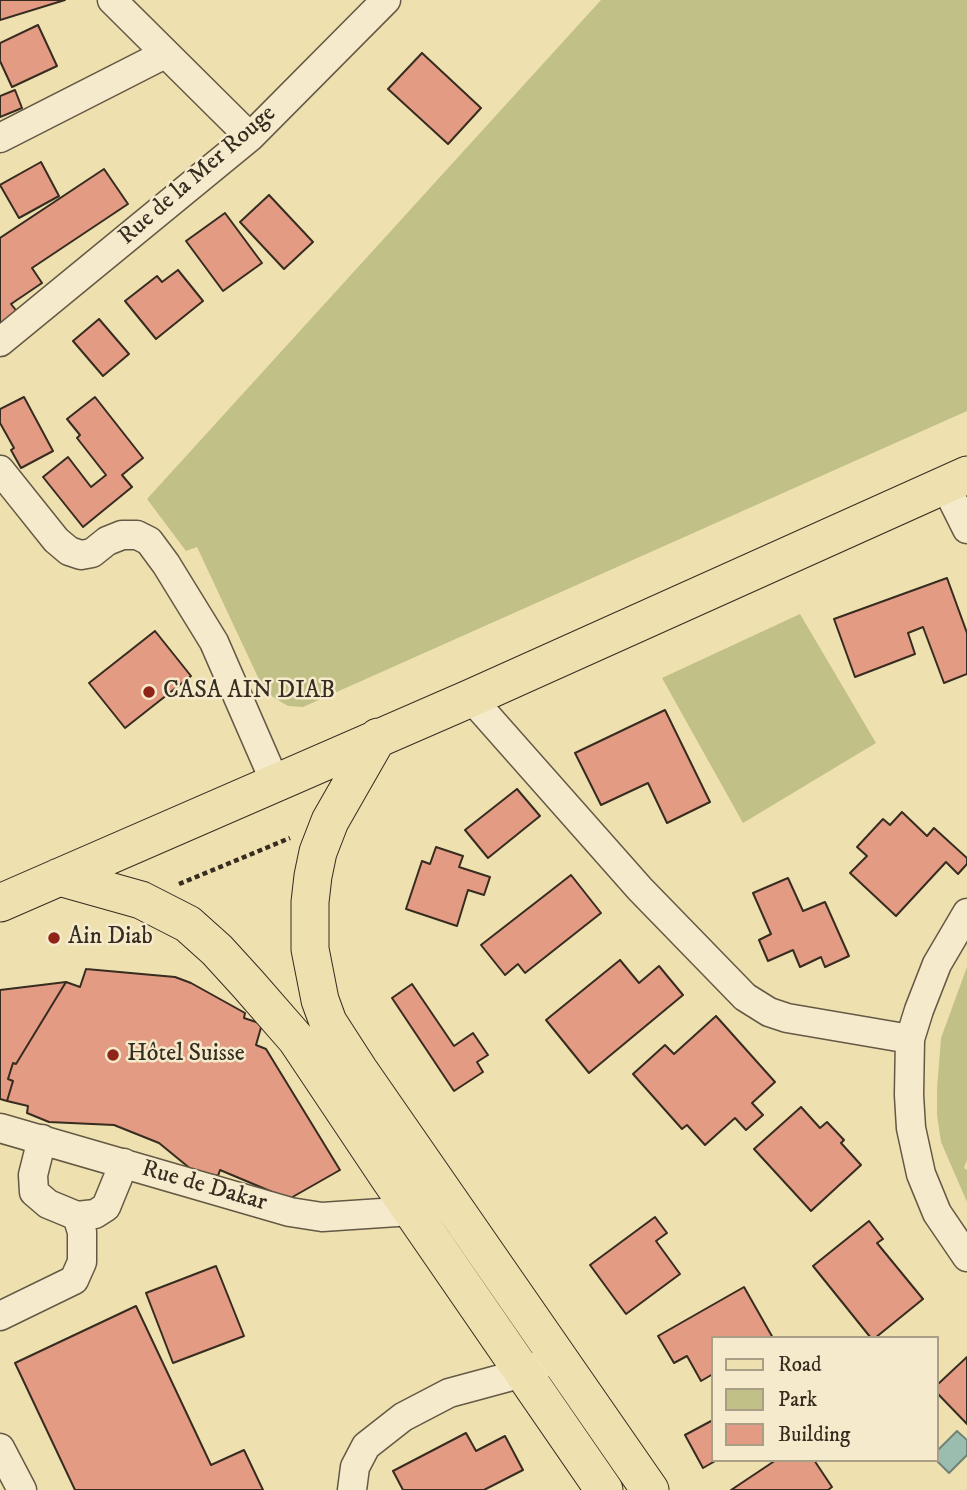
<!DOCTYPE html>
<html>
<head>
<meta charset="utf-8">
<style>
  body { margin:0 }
  #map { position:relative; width:967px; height:1490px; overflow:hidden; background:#efe0b0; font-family:"IM FELL DW Pica",serif }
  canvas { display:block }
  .legend { position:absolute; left:711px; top:1336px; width:228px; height:126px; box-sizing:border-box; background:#f5ebcc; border:2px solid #a99f87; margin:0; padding:9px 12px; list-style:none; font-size:21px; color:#362c20 }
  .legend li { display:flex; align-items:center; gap:14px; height:35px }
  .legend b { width:35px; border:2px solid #a99f87 }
</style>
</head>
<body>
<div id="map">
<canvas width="967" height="1490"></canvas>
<ul class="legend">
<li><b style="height:9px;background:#efe0b0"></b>Road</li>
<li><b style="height:19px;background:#c1c086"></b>Park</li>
<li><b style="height:19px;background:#e49b83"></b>Building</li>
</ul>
</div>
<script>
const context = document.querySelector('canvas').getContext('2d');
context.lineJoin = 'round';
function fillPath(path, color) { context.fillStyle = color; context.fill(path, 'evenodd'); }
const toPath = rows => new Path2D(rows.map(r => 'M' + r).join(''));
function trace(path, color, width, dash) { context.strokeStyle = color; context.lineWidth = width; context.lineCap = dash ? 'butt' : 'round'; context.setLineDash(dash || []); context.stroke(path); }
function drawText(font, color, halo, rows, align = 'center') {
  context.font = font + ' "IM FELL DW Pica",serif'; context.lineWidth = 5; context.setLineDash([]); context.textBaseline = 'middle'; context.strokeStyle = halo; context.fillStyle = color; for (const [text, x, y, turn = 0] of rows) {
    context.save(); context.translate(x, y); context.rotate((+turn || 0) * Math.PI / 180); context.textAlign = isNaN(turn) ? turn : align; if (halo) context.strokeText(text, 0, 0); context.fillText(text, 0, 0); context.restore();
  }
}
fillPath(toPath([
  [601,0,967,0,967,411,303,707,288,706,273,697,263,688,197,547,186,551,147,499],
  [800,614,876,743,743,823,662,678],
  [967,967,967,1160,964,1168,967,1170,967,1202,941,1142,937,1115,937,1089,941,1038]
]), '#c1c086');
const water = toPath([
  [957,1431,967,1440,967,1455,949,1473,936,1460,937,1451,957,1431]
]);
fillPath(water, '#9abdaf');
trace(water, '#728376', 2);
const building = toPath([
  [0,0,65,0,0,20,0,0],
  [38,25,57,66,12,87,0,61,0,43,38,25],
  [422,53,481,108,448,144,388,89,422,53],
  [15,90,22,108,0,117,0,96,15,90],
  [41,162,59,196,19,218,0,185,41,162],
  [104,169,128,204,32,268,42,283,11,304,19,314,0,327,0,238,104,169],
  [269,195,313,242,284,269,240,222,269,195],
  [225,213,262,263,223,291,186,241,225,213],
  [178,270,203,301,156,339,125,301,157,276,162,282,178,270],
  [99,319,129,354,103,376,73,341,99,319],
  [24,397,53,451,21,468,11,450,14,448,0,423,0,409,24,397],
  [95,397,143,458,122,475,132,487,83,527,43,477,68,457,91,487,106,475,77,438,80,435,67,419,95,397],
  [947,578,967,633,967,674,944,683,923,627,908,633,915,654,855,677,834,619,947,578],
  [155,631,191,676,125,728,89,683,155,631],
  [665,710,710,802,667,823,648,783,601,805,575,753,665,710],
  [517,789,540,816,488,858,465,830,517,789],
  [902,812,927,836,934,828,967,858,967,864,958,874,946,862,896,916,850,873,867,856,857,847,883,819,890,825,902,812],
  [436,847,463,856,459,867,490,877,484,895,468,890,457,926,406,909,422,861,430,864,436,847],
  [571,875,601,913,525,973,518,964,505,975,481,945,571,875],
  [788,878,803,911,825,902,849,956,825,967,821,957,800,967,793,950,768,961,759,940,771,934,753,893,788,878],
  [620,960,639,983,659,966,683,995,589,1073,546,1020,620,960],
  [86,969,175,977,191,983,245,1013,244,1018,262,1024,256,1045,266,1049,340,1170,289,1199,220,1170,218,1176,192,1170,159,1143,114,1125,49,1122,27,1113,28,1106,7,1101,13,1081,8,1079,13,1063,16,1064,66,982,80,987,86,969],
  [66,982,16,1064,13,1063,8,1079,13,1081,7,1101,0,1099,0,990,66,982],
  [412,984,454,1046,473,1033,488,1055,477,1062,483,1072,454,1091,392,998,412,984],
  [716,1016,775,1082,752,1103,763,1115,746,1130,735,1118,705,1145,687,1125,682,1129,633,1074,665,1045,674,1054,716,1016],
  [801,1107,820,1128,827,1122,844,1140,841,1143,861,1165,811,1211,754,1149,801,1107],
  [655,1217,667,1233,656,1241,680,1274,626,1314,590,1265,655,1217],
  [869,1221,883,1239,877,1243,923,1299,875,1338,871,1338,813,1266,869,1221],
  [216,1266,244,1336,173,1363,146,1293,216,1266],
  [744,1287,773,1338,713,1338,713,1374,701,1381,687,1356,674,1363,658,1336,744,1287],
  [136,1306,211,1465,244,1450,263,1490,75,1490,15,1363,136,1306],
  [967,1357,967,1424,937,1393,937,1385,967,1357],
  [713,1420,713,1460,717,1460,703,1468,685,1435,713,1420],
  [466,1433,476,1451,505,1436,523,1470,484,1490,403,1490,393,1471,466,1433],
  [776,1460,814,1460,832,1487,828,1490,731,1490,776,1460]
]);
fillPath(building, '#e49b83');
trace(building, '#362c20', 2);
const minor = toPath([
  [112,0,250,137],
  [0,138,165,54],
  [0,342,250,137,386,0],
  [0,470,56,540,69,551,81,555,92,553,107,541,122,535,137,535,149,541,166,564,214,642,275,782],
  [945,485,967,529],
  [471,698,640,889,745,997,769,1012,787,1018,910,1039],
  [967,913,937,964,919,1010,910,1039,909,1095,911,1128,921,1174,937,1213,967,1257],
  [0,1128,290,1212,322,1217,412,1211],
  [42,1139,33,1175,34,1192,48,1204,77,1216,95,1214,106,1207,124,1163],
  [0,1316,74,1280,82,1262,82,1232,77,1216],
  [0,1448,22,1490],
  [352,1490,355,1467,366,1446,403,1417,449,1393,523,1373,540,1365]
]);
const major = toPath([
  [378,737,330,821,318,852,313,876,310,902,310,949,320,1000,328,1022,359,1070,650,1490],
  [59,877,141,900,188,924,217,950,248,984,296,1039,389,1178,604,1490],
  [0,903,471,698,967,475]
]);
trace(minor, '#645944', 31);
trace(major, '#362c20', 39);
trace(toPath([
  [179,884,290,838]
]), '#362c20', 4.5, [5, 3.5]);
trace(minor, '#f5ebcc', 28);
trace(major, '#efe0b0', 37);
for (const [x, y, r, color] of [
  [149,692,7,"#8f2418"],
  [54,938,7,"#8f2418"],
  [113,1055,7,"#8f2418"]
]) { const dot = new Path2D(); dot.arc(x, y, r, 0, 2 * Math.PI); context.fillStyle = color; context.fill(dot); trace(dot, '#f5ebcc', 2.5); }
drawText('24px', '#362c20', '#f5ebcc', [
  ["Rue de la Mer Rouge",198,176,-41],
  ["Rue de Dakar",204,1187,16]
]);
drawText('24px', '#362c20', '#f5ebcc', [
  ["CASA AIN DIAB",163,692],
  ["Ain Diab",68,938],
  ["Hôtel Suisse",127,1055]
], 'left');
</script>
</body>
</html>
